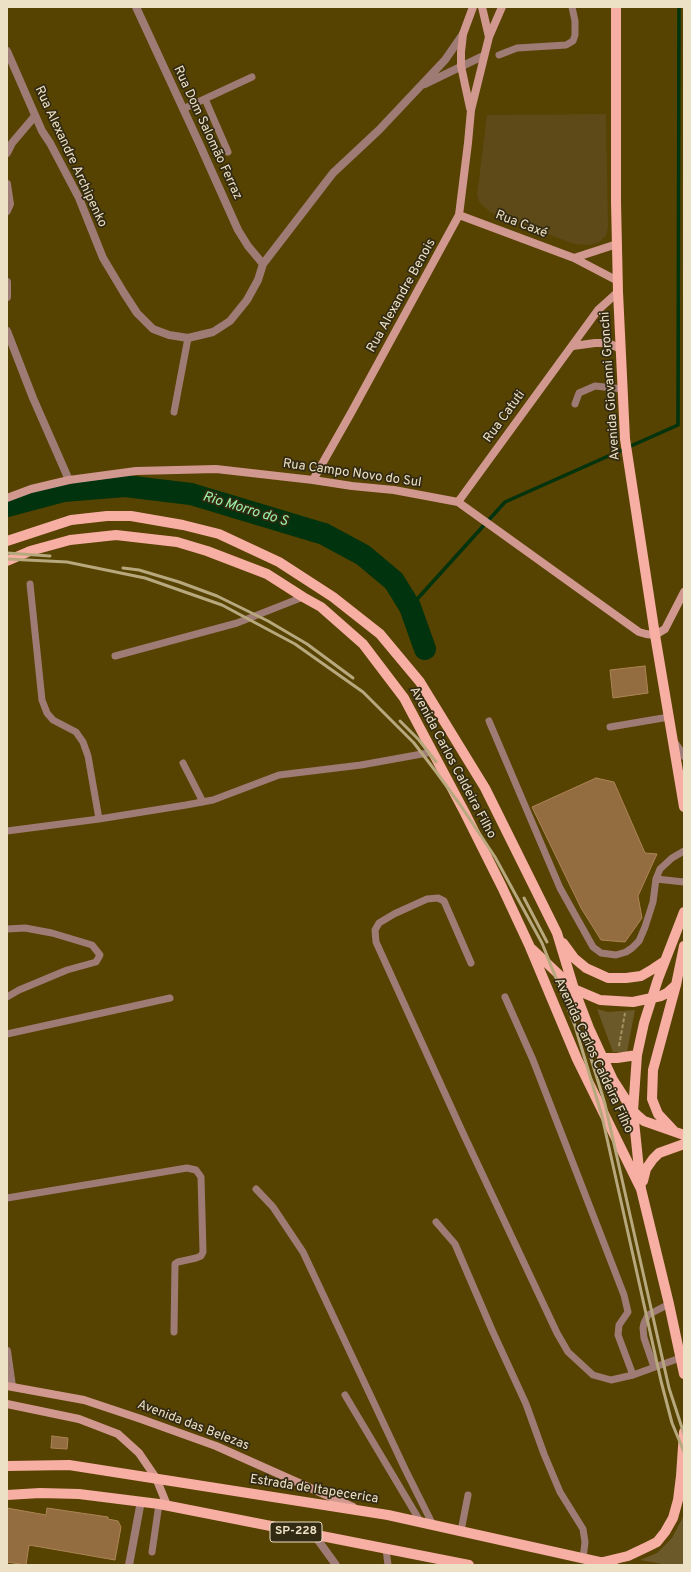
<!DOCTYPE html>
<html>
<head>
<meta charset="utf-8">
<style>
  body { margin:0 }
  #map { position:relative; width:691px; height:1572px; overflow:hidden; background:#564201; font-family:Overpass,sans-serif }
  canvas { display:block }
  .frame { position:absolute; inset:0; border:8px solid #ede1c5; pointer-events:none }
</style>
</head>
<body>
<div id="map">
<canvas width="691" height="1572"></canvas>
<div class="frame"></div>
</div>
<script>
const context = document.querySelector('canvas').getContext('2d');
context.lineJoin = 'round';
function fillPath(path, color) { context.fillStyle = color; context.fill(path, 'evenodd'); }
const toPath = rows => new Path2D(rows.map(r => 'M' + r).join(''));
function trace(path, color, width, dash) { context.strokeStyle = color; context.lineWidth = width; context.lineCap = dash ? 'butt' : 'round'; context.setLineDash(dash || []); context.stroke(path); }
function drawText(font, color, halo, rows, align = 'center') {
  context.font = font + ' Overpass,sans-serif'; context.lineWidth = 3.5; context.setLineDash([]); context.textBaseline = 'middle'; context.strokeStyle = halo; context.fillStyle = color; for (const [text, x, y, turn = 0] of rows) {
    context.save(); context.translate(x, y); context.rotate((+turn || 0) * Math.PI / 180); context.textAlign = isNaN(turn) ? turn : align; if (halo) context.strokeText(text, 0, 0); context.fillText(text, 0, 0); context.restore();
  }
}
fillPath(toPath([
  [606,114,608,227,606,236,598,243,588,245,574,244,490,212,479,202,477,195,487,115]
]), '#5d4a18');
fillPath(toPath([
  [597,1009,608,1012,635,1010,627,1052,613,1052],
  [684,1515,684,1565,668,1565,640,1560,657,1553,672,1538]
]), '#6b592a');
trace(toPath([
  [410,607,505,502,678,425,679,7]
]), '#00330e', 3.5);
trace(toPath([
  [7,506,63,491,125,486,191,494,324,534,363,555,394,581,410,607,425,649]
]), '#00330e', 22);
const building = toPath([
  [645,666,648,693,613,698,610,670,645,666],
  [596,778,614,782,645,853,657,854,638,896,642,918,625,942,601,940,581,908,532,807,596,778],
  [52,1436,68,1438,67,1449,51,1448,52,1436],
  [7,1508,46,1515,47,1508,108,1517,108,1519,118,1521,121,1527,115,1560,29,1545,26,1565,7,1562,7,1508]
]);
fillPath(building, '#936c3f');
trace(building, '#ad8457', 1);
trace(toPath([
  [619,1046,625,1013]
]), '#a39365', 2, [4, 2]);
trace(toPath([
  [499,55,517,48,566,45,573,41,575,35,575,21,572,7],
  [205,99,228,152],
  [183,109,252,77],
  [575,404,579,393,595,386,623,389],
  [174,412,188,338],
  [30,584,42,700,47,713,53,720,76,732,83,742,88,756,99,819],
  [115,656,237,623,303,597],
  [489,721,560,888,593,947,601,953,616,955,626,952,632,948,639,941,645,927,653,902,656,879,660,869,672,858,684,851],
  [610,727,669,717],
  [183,763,203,802],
  [7,831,99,819,186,805,213,800,279,775,361,765,433,752],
  [656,879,684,882],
  [7,929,25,928,52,933,92,945,100,955,96,962,67,970,19,990,7,997],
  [471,963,444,901,438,898,427,899,394,914,379,923,375,930,376,942,462,1131,557,1333,568,1352,593,1375,611,1380,633,1375],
  [505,997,533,1060,624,1295,628,1312,619,1325,618,1335,633,1375,680,1358],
  [7,1034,170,998],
  [256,1189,273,1207,303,1252,405,1469,433,1525],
  [7,1198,187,1168,196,1170,201,1177,203,1252,201,1256,196,1258,178,1262,175,1264,174,1332],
  [436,1222,455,1244,492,1330,526,1404,544,1454,560,1492,583,1529,585,1542,583,1559],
  [654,1367,644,1338,643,1328,644,1323,648,1315,669,1304],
  [345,1395,420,1521],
  [461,1531,468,1495],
  [386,1549,388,1565],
  [152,1552,159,1504]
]), '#9f7b75', 7);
trace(toPath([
  [136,7,199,143,238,230,248,246,263,264],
  [7,51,42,131,50,143,79,198,103,258,124,293,137,313,153,329,169,335,188,338,213,332,230,321,247,300,258,280,263,264,333,173,379,130,445,60,463,34],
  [425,84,483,56],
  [7,153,12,143,35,116],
  [7,184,10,204,7,211],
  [7,282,7,297],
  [7,331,33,398,69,480],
  [674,742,684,756],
  [7,1351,12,1386],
  [315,1536,336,1565],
  [129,1565,141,1501]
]), '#9f7b75', 8);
trace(toPath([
  [489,37,502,7],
  [470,108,461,66,461,52,463,34,473,7],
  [459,215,574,258,618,281],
  [574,258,617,244],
  [573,346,595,343,608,343,621,349],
  [313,480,351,413,459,215,468,143,471,110,489,37,482,7],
  [7,498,31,489,69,480,136,471,216,469,313,480,352,486,394,490,458,502,639,632,646,634,655,635,665,629,684,592],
  [458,502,598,310,618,292],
  [7,1386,84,1400,141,1419,216,1446,353,1507],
  [7,1404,79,1419,118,1434,139,1453,156,1478,167,1505]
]), '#d19890', 8);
trace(toPath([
  [616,7,616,202,618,292,625,439,655,635,684,807],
  [7,541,71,520,107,516,131,516,183,525,219,534,279,562,333,597,380,634,420,682,485,788,557,933,574,989,589,1028,613,1080,633,1111,637,1115,644,1121,684,1135],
  [7,561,30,551,70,540,116,535,177,542,207,551,267,574,303,597,321,607,363,644,404,698,465,813,502,887,530,947,577,1059,641,1189],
  [684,912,658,979,644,1023,637,1055,633,1111,641,1189,669,1304,684,1374],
  [563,943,574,958,586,968,608,978,626,978,641,976,653,969,665,961],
  [532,949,574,989,600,1000,633,1002,661,996,667,993,676,985],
  [602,1058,617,1058,637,1055],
  [673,1130,658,1114,652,1099,653,1070,676,985,684,946],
  [643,1181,646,1169,653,1159,659,1153,684,1144],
  [7,1466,69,1465,388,1515,613,1565],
  [7,1495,40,1493,79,1494,159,1504,469,1565],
  [603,1562,628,1556,647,1547,657,1542,665,1532,673,1518,678,1500,681,1476,684,1432]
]), '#f7aea3', 10);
trace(toPath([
  [7,553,50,556],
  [7,559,67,562,145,578,222,605,295,644,363,692,414,743,437,773,461,806,495,857,542,943,575,1026,602,1116,661,1381,672,1423,684,1452],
  [123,568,139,570,179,582,217,596,268,621,307,644,353,678],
  [400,721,419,740,436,762],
  [524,898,547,942],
  [585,1039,605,1104,669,1388,684,1434]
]), '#b7a87e', 3);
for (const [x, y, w] of [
  [296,1532,52]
]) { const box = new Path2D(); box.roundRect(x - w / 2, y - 10, w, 20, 3); context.fillStyle = '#332a13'; context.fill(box); trace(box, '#ede1c5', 1); }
drawText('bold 12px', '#ede1c5', null, [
  ["SP-228",296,1532]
]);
drawText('13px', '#ede1c5', '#332a13', [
  ["Rua Dom Salomão Ferraz",207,133,65],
  ["Rua Alexandre Archipenko",70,157,65],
  ["Rua Caxé",521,225,21],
  ["Rua Alexandre Benois",402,296,-61],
  ["Avenida Giovanni Gronchi",611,386,-94],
  ["Rua Catuti",505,417,-54],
  ["Rua Campo Novo do Sul",352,474,8],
  ["Avenida Carlos Caldeira Filho",452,763,62],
  ["Avenida Carlos Caldeira Filho",593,1056,65],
  ["Avenida das Belezas",193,1426,21],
  ["Estrada de Itapecerica",314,1490,9]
]);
drawText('italic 14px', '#9bf3a8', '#332a13', [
  ["Rio Morro do S",245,510,17]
]);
</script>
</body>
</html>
